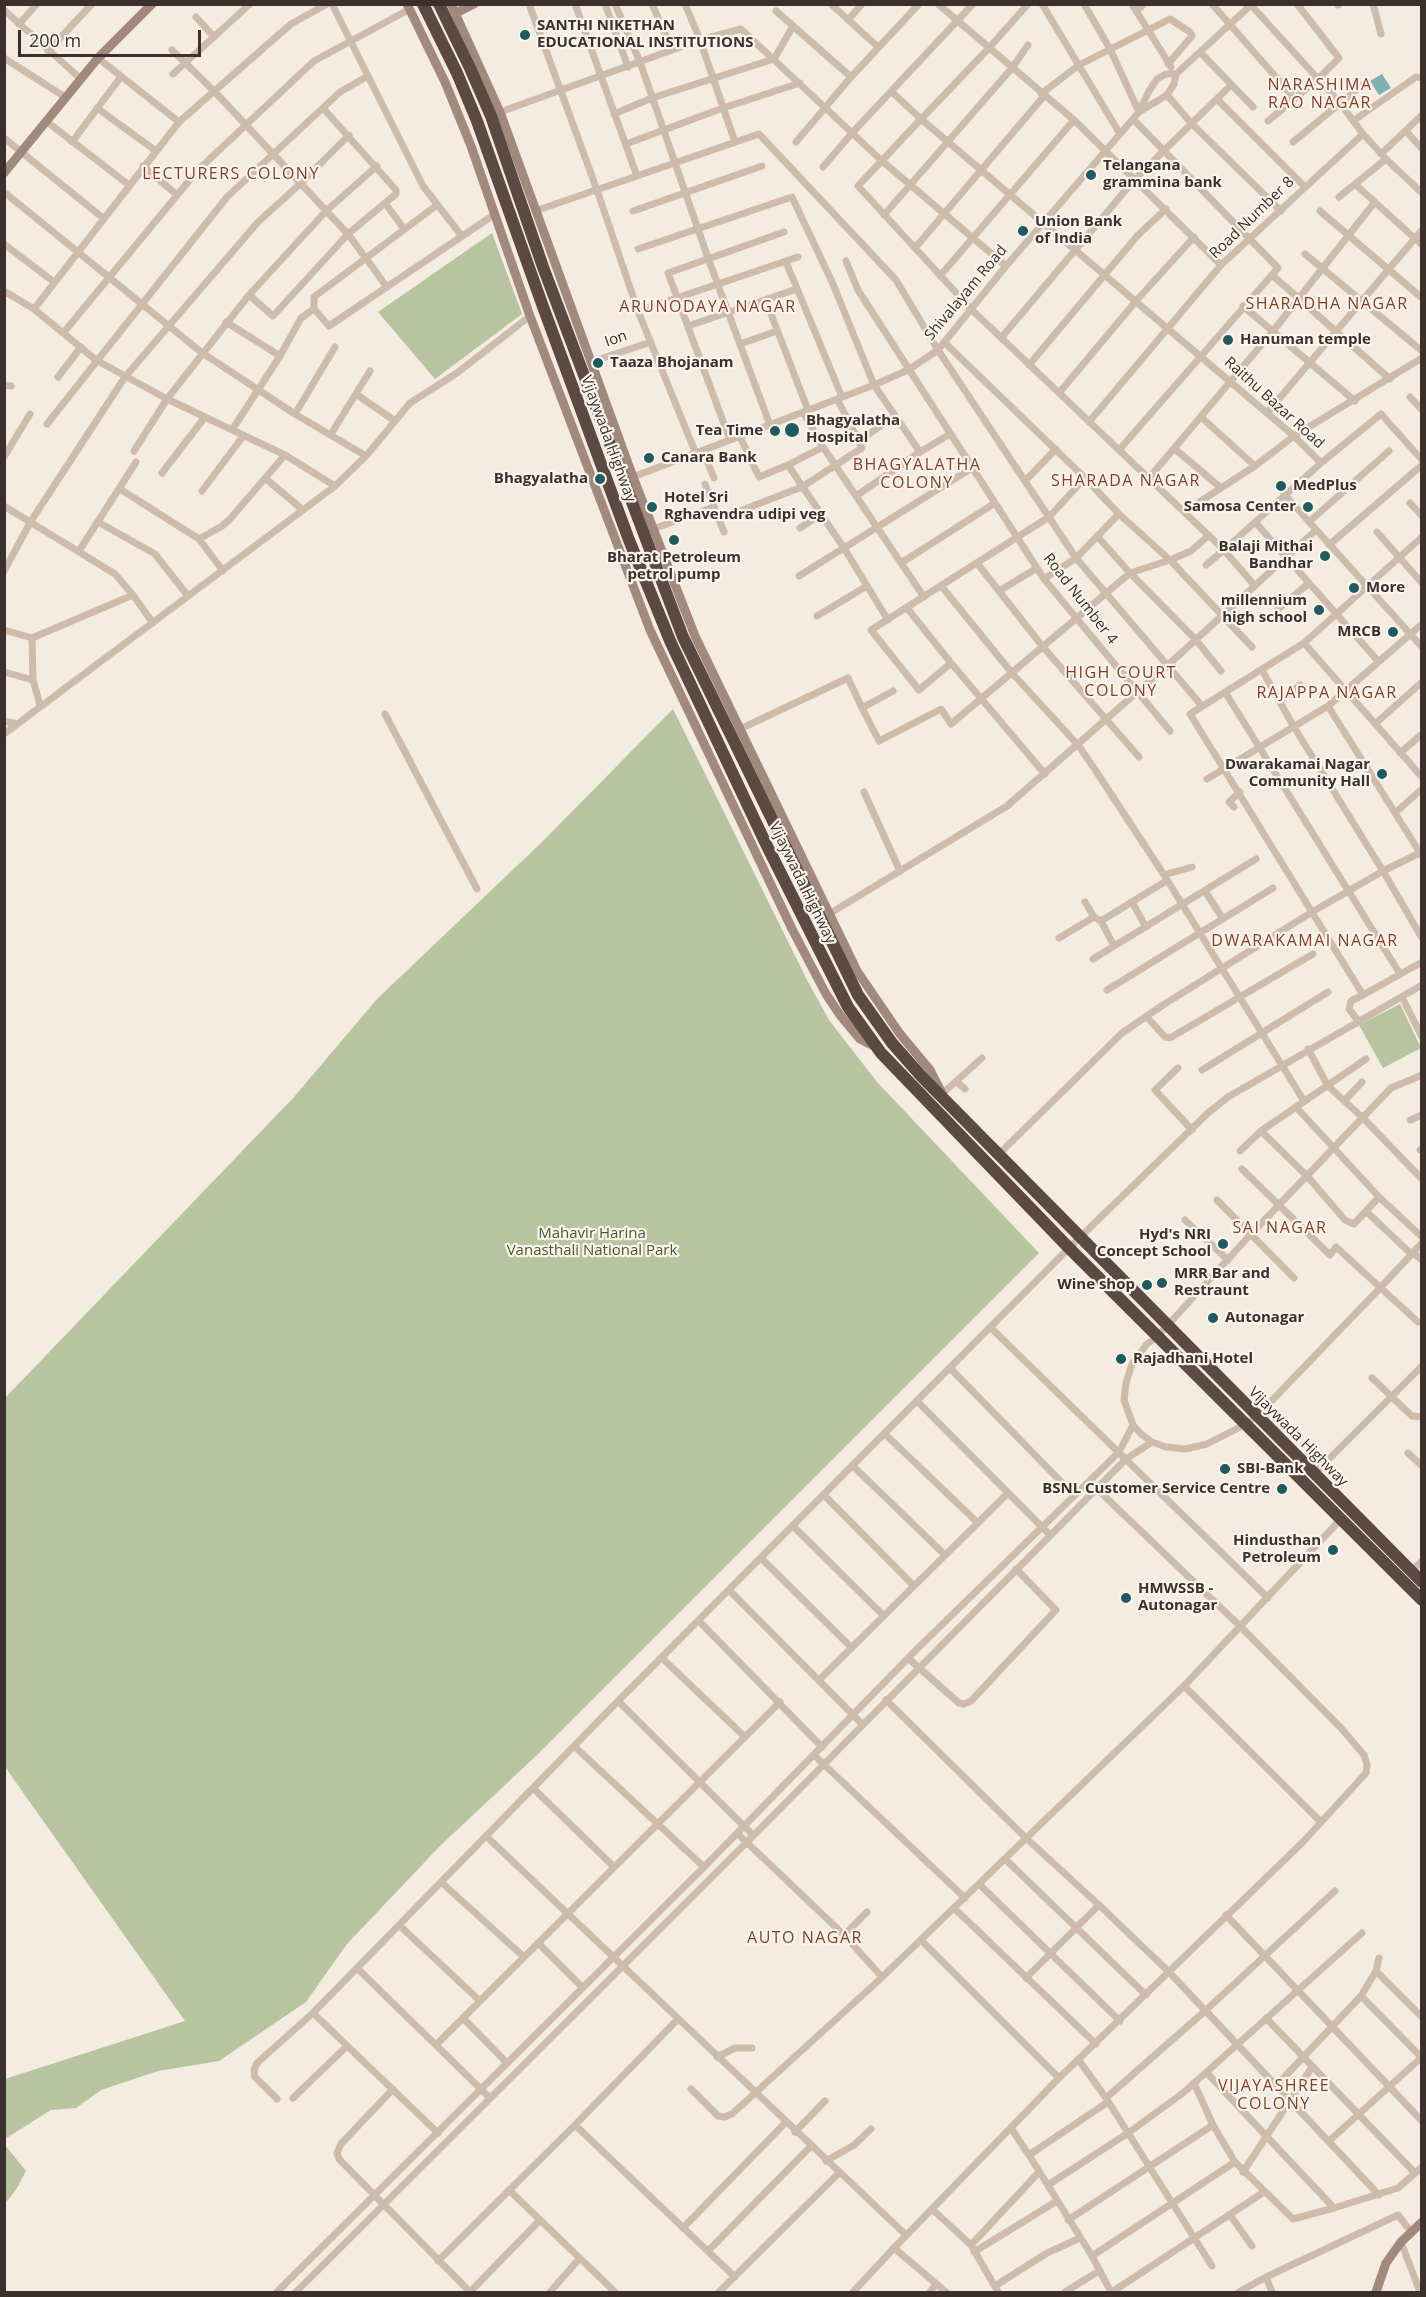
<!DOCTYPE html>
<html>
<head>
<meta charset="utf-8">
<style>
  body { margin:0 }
  #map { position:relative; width:1426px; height:2297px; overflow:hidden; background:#f4ebe1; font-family:"Open Sans",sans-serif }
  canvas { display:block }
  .frame { position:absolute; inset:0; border:6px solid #3b302b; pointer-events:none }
  .scale { position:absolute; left:18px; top:30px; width:183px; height:27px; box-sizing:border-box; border:3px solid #3b302b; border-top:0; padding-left:8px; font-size:18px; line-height:21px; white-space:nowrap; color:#3b302b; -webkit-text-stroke:4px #fbf5ee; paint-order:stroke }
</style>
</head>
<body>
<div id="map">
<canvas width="1426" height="2297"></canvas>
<div class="frame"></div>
<div class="scale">200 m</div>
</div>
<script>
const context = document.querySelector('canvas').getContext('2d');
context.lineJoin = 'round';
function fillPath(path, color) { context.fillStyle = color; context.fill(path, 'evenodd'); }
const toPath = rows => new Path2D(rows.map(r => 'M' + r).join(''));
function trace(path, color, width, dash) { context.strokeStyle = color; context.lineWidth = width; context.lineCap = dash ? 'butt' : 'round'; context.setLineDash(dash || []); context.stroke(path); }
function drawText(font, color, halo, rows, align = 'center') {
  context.font = font + ' "Open Sans",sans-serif'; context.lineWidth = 4.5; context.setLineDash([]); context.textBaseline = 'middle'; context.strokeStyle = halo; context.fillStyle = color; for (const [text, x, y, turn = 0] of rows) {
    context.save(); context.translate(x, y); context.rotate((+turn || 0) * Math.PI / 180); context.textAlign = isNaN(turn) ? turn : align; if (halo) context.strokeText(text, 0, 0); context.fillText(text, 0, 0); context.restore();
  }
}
fillPath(toPath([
  [492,233,522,314,435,379,378,312],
  [673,709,807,980,829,1020,877,1082,1039,1253,538,1754,440,1846,347,1944,306,2002,219,2061,158,2071,101,2090,76,2108,51,2110,5,2139,5,2079,185,2021,5,1767,5,1398,294,1097,377,999,542,842],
  [1400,1004,1421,1048,1383,1068,1359,1025],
  [5,2145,26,2171,17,2188,5,2204]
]), '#b8c4a0');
fillPath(toPath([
  [1382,74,1391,88,1379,95,1370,81]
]), '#7fb0b2');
trace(toPath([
  [332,4,423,186,461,235],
  [529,4,597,190,638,311,696,454],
  [575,4,637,176],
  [605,4,628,67],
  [615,4,640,62,708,258,770,425],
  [652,4,672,50],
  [685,4,700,40,735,142],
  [831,4,878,47],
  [938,4,1074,120,1221,265],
  [1042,4,1120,134],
  [1084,4,1110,49,1139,112],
  [1132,4,1171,67],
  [1212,4,1295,99],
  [1250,4,1340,103,1363,134,1386,159,1422,193],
  [1373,4,1381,34],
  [1338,5,1338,4],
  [4,10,81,79],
  [776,11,851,77],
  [1136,11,1144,4],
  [196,17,214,37],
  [848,20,862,4],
  [19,24,37,4],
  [172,50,215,92,348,234,387,287],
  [48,51,92,4],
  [1200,52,1253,107],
  [4,58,65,97],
  [98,58,179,122],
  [173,74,250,4],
  [892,92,921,119,1294,436,1321,463,1224,550,972,310,858,186,921,119,925,115,989,48,1028,4],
  [1041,94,1079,65,1170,19,1190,32,1192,36,1168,64],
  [1167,95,1192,124,1281,211],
  [1218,100,1305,187],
  [97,108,156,151],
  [323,108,396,190,396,194,385,203,404,229],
  [500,112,700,40,741,29,882,161,1006,266],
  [1139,112,1167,95,1174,84,1176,74,1252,4],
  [614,114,652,98,774,59,793,26],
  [46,121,129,185],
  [1268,121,1318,79,1339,58,1297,4],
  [1353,121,1416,77,1422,78],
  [1406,131,1422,149],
  [4,138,103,218],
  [72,142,120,78],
  [796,142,851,77,919,4],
  [1293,142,1366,82],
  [626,144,723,108,800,83],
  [1381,154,1422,115],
  [143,166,177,195],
  [823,167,852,133,973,4],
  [1355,184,1422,245],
  [4,192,201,352,295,414,366,456],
  [1339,197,1386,159],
  [437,205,314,297,314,309,329,326,495,214],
  [535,211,759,134,896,280,938,350,1076,558,1202,706],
  [633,211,762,166],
  [1320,211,1422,298],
  [884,215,1012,68,1028,45],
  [4,244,54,282],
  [915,248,1044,96],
  [638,249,792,197,833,284,874,385,920,452],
  [1305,254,1422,351],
  [846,261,858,290,1044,579,1170,731],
  [786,262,842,397],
  [1272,275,1390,379],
  [940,276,1074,120],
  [4,291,34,309,96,360,167,399,285,455,335,486],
  [249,295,273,316,348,234,385,203],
  [766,301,808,410],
  [1243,306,1355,401],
  [34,309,179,122,291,24,327,4],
  [638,311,798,257],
  [226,322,280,356],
  [688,326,797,289],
  [64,332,198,170,314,61,410,9],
  [1001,338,1135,179,1231,85],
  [944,342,1085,478,1119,514,1170,560,1252,647],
  [740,344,777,331],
  [591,362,651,342],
  [1029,365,1138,235,1166,209],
  [58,377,81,347],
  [4,385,11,386],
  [1059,393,1136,301,1194,237],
  [356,394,395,421],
  [1410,397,1422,410],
  [837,399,859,441],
  [803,412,823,447,924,597],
  [1267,413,1422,230],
  [295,414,335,347],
  [1201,417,1255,466],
  [1089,422,1221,265,1363,134],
  [47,424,227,197,340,92,368,76],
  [232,430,280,356,301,318,314,309],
  [331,434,370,371],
  [740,437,759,477,788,465,823,447],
  [730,440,668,273,784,232],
  [1175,449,1221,488],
  [1119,450,1278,268,1133,119],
  [134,451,167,399,249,295,326,211,377,166],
  [703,451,714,478],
  [4,457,30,414],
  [1321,463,1381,414,1422,460],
  [788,465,844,548,888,620],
  [162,473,205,417],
  [633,477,874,385,908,370,938,350,1006,266,1139,112,1149,91,1157,79,1166,74,1176,74],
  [265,478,303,510],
  [1149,478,1273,331,1374,203],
  [1026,480,1056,449],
  [705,484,724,532],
  [120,489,199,539,223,571],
  [202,491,244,435],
  [1284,494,1422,647],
  [856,496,920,452,950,434],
  [1410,503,1422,516],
  [4,506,115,574,133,595,153,623],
  [1184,512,1255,466,1294,436,1422,358],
  [719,519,802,487,862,448,859,441,895,416],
  [98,522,155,554,188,596],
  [1309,522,1389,451],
  [1256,523,1378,661],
  [800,528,821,514],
  [653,529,714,507],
  [1377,532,1422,583],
  [1097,536,1130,573,1196,640,1221,671],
  [1422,537,1304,643,1190,714,1363,995,1422,962],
  [199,539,222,526,230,519,285,455],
  [1329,545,1422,465],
  [79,551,136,462],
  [901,563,995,503],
  [977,563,1043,647,1139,757],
  [1206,565,1224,550,1255,586],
  [4,571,31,521,125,377,258,222,300,184,349,135],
  [799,576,972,468],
  [1044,579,1076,558,1119,514],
  [942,587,1012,673,1078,745,1094,768,1164,875,1304,1101],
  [999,591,1037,568],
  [907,608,951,663,1045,774],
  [1277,610,1309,583],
  [817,616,867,586],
  [4,630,32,638,133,595],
  [32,638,33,680],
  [1304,643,1422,777],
  [951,663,919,690,871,630,1049,517,1085,478],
  [1262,670,1294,727,1383,871,1422,938],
  [4,672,33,680,40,705],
  [1225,692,1400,974],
  [1280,701,1300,685],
  [1328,706,1422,856],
  [862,708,879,741,941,709,951,724,1130,573,1170,560,1191,551,1209,535],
  [385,714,477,889],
  [4,721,17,724],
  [1375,724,1422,682],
  [740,729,848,678,862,708,893,691],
  [4,734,335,486,366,456,410,403,457,373,530,316],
  [1400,753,1422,734],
  [1207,779,1328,706,1422,624],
  [864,792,900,871],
  [1234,807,1229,802,1240,792],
  [1395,813,1422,789],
  [1164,875,1192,867],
  [1205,891,1223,919],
  [1085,902,1094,917],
  [1132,902,1146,927],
  [829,914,1007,806,1168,665,1316,530],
  [1059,938,1094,917,1101,921],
  [1114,946,1101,921,1166,881],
  [1093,959,1256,859],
  [1107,990,1273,888],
  [1402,997,1422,1037],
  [1146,1016,1165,1037,1170,1038,1313,954],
  [1359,1022,1349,1009,1351,1001,1363,995],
  [1308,1049,1328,1086,1363,1118,1422,1179],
  [1178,1068,1155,1090,1192,1130],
  [1202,1070,1328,992],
  [1422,1075,1391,1088,1251,1234,1157,1337,1147,1344,1132,1364,1126,1383,1124,1400,1133,1425,1141,1434,1152,1442,1166,1447,1185,1449,1207,1444,1246,1424,1257,1416,1381,1287,1422,1243],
  [957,1082,965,1089],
  [943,1093,982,1058],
  [1344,1101,1362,1082],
  [1296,1107,1379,1197,1422,1237],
  [1410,1120,1422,1115],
  [1261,1131,1307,1176,1345,1220,1354,1224,1379,1197],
  [1420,1150,1422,1149],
  [1240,1151,1261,1131,1366,1059],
  [998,1155,1122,1033,1163,1005,1312,912,1383,871,1422,852],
  [1242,1169,1330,1255,1336,1247,1418,1322],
  [1217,1200,1294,1278],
  [1366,1211,1411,1254],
  [1185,1220,1228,1260],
  [1412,1252,1422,1260],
  [990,1327,1268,1598],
  [950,1368,1073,1494],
  [1372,1378,1412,1416,1422,1417],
  [917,1401,1050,1535],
  [885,1434,978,1523],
  [1408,1453,1422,1466],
  [853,1466,945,1555],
  [1314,1474,1422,1366],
  [824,1495,914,1586],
  [793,1526,884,1616],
  [761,1558,852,1648],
  [1411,1571,1422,1561],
  [729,1590,862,1724],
  [699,1621,822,1747],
  [662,1658,745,1737],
  [909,1659,959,1703,964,1704,971,1701,1056,1610,1016,1569],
  [819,1680,1008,1493],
  [1184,1686,1321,1822],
  [886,1700,1026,1838,1099,1905,1169,1972,1379,2195],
  [618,1701,753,1835],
  [574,1746,704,1867],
  [814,1755,965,1898],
  [533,1788,614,1867],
  [737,1833,844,1935,882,1977],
  [486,1836,906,2235],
  [1005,1859,1146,1995],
  [441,1882,524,1957],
  [979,1884,1120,2021],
  [954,1908,1096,2044],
  [1226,1915,1422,2121],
  [399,1925,480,2001],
  [844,1935,867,1912],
  [921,1940,1059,2078],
  [538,1943,582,1987],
  [357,1968,490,2098],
  [1376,1971,1422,2017],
  [1026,1978,1099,1905],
  [1361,1996,1422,2058],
  [313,2013,438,2133],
  [463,2018,507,2063],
  [1266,2018,1415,2173],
  [436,2045,780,1702],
  [717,2057,735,2048,752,2048],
  [1078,2059,1106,2098,1212,2266],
  [1207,2073,1334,2208],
  [1194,2083,1213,2125,1235,2162,1293,2219,1334,2208,1398,2188,1422,2167],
  [1276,2086,1361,1996,1376,1971,1379,1958],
  [393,2089,341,2144,337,2153,339,2159,470,2292],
  [691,2089,718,2116,724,2117,732,2114,755,2093,878,1981,1184,1686,1341,1519],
  [293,2098,347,2046],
  [1106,2098,1205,2011,1335,1891],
  [277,2099,255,2077,254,2070,257,2063,313,2013,618,1701,1069,1248,1208,1113,1228,1097,1422,985],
  [575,2125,735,2277],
  [1011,2128,1029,2155,1092,2256,1111,2292],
  [795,2132,825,2101],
  [1329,2141,1422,2057],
  [1029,2155,1108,2102],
  [826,2161,854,2145,871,2129],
  [1243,2172,1312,2067],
  [1048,2185,1128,2133,1183,2093,1362,1933],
  [509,2190,615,2292],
  [932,2209,971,2245,998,2292],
  [1230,2215,1252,2246],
  [1068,2220,1213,2125],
  [683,2228,786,2122],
  [1401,2242,1420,2292],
  [971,2245,1039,2172],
  [894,2248,946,2292],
  [708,2251,811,2146],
  [974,2252,1057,2201],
  [1092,2256,1235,2162],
  [438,2261,575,2125,677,2020],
  [1266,2277,1398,2215,1411,2232],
  [995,2286,1047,2253,1080,2238],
  [277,2292,704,1867,917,1649,1119,1452,1133,1425],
  [296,2292,747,1842,1126,1459,1152,1442],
  [470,2292,540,2220],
  [550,2292,580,2258],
  [719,2292,839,2173],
  [853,2292,894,2248,1059,2078,1303,1842,1366,1773,1367,1765,1364,1755,1341,1728,1241,1627,1095,1487],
  [930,2292,936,2284],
  [1065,2292,1099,2271],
  [1112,2292,1264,2192],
  [1239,2292,1266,2277,1272,2292]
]), '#cdbbac', 7);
trace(toPath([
  [407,4,445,82,471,146,530,316,650,630,792,929,826,994,840,1015,860,1039,876,1047],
  [451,4,500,112,633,477,695,636,857,971,900,1034,930,1070,943,1095],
  [456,13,474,4],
  [4,173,98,58,152,4],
  [1376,2292,1386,2263,1401,2242,1422,2222]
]), '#a18a7d', 9);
trace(toPath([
  [423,4,457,73,477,121,542,304,629,540,671,643,766,844,848,1007,881,1053,1069,1248,1422,1600],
  [439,4,470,68,491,116,543,267,683,637,858,995,892,1043,922,1077,1422,1582]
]), '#5c4a42', 12);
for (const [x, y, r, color] of [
  [525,35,6,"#1f5a5e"],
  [1091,175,6,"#1f5a5e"],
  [1023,231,6,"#1f5a5e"],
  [1228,340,6,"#1f5a5e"],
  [598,363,6,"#1f5a5e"],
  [792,430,8,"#1f5a5e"],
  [775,431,6,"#1f5a5e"],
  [649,458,6,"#1f5a5e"],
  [600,479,6,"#1f5a5e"],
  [1281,486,6,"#1f5a5e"],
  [652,507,6,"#1f5a5e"],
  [1308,507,6,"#1f5a5e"],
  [674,540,6,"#1f5a5e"],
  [1325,556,6,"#1f5a5e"],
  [1354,588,6,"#1f5a5e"],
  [1319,610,6,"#1f5a5e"],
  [1393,632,6,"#1f5a5e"],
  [1382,774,6,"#1f5a5e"],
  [1223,1244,6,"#1f5a5e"],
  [1162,1283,6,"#1f5a5e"],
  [1147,1285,6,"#1f5a5e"],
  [1213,1318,6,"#1f5a5e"],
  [1121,1359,6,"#1f5a5e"],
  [1225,1469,6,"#1f5a5e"],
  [1282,1489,6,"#1f5a5e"],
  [1333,1550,6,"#1f5a5e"],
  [1126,1598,6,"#1f5a5e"]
]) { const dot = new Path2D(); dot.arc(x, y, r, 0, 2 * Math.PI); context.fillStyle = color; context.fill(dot); trace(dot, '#fbf5ee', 2); }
drawText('bold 15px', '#3b302b', '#fbf5ee', [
  ["SANTHI NIKETHAN",537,26],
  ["EDUCATIONAL INSTITUTIONS",537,43],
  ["Telangana",1103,166],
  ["grammina bank",1103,183],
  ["Union Bank",1035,222],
  ["of India",1035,239],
  ["Hanuman temple",1240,340],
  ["Taaza Bhojanam",610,363],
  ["Bhagyalatha",806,421],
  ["Hospital",806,438],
  ["Tea Time",763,431,"right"],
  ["Canara Bank",661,458],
  ["Bhagyalatha",588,479,"right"],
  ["MedPlus",1293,486],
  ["Hotel Sri",664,498],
  ["Rghavendra udipi veg",664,515],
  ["Samosa Center",1296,507,"right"],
  ["Balaji Mithai",1313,547,"right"],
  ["Bandhar",1313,564,"right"],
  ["Bharat Petroleum",674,558,"center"],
  ["petrol pump",674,575,"center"],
  ["More",1366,588],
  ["millennium",1307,601,"right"],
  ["high school",1307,618,"right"],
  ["MRCB",1381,632,"right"],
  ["Dwarakamai Nagar",1370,765,"right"],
  ["Community Hall",1370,782,"right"],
  ["Hyd's NRI",1211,1235,"right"],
  ["Concept School",1211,1252,"right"],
  ["MRR Bar and",1174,1274],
  ["Restraunt",1174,1291],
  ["Wine shop",1135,1285,"right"],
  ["Autonagar",1225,1318],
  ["Rajadhani Hotel",1133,1359],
  ["SBI-Bank",1237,1469],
  ["BSNL Customer Service Centre",1270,1489,"right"],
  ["Hindusthan",1321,1541,"right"],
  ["Petroleum",1321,1558,"right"],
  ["HMWSSB -",1138,1589],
  ["Autonagar",1138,1606]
], 'left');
drawText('15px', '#3b302b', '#fbf5ee', [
  ["Road Number 8",1252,218,-44],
  ["Shivalayam Road",966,293,-50],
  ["Ion",616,339,-19],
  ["Raithu Bazar Road",1274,403,42],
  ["Vijaywada Highway",608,439,70],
  ["Road Number 4",1080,599,52],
  ["Vijaywada Highway",802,883,64],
  ["Vijaywada Highway",1298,1437,45]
]);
drawText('15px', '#4a5a2e', '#fbf5ee', [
  ["Mahavir Harina",592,1234],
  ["Vanasthali National Park",592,1251]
]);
context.letterSpacing = '1.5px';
drawText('16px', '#8c3b22', '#fbf5ee', [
  ["NARASHIMA",1320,85],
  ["RAO NAGAR",1320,103],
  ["LECTURERS COLONY",231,174],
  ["SHARADHA NAGAR",1327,304],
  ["ARUNODAYA NAGAR",708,307],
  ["BHAGYALATHA",917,465],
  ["COLONY",917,483],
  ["SHARADA NAGAR",1126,481],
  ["HIGH COURT",1121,673],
  ["COLONY",1121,691],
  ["RAJAPPA NAGAR",1327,693],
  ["DWARAKAMAI NAGAR",1305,941],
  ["SAI NAGAR",1280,1228],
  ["AUTO NAGAR",805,1938],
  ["VIJAYASHREE",1274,2086],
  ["COLONY",1274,2104]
]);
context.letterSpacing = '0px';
</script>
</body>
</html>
